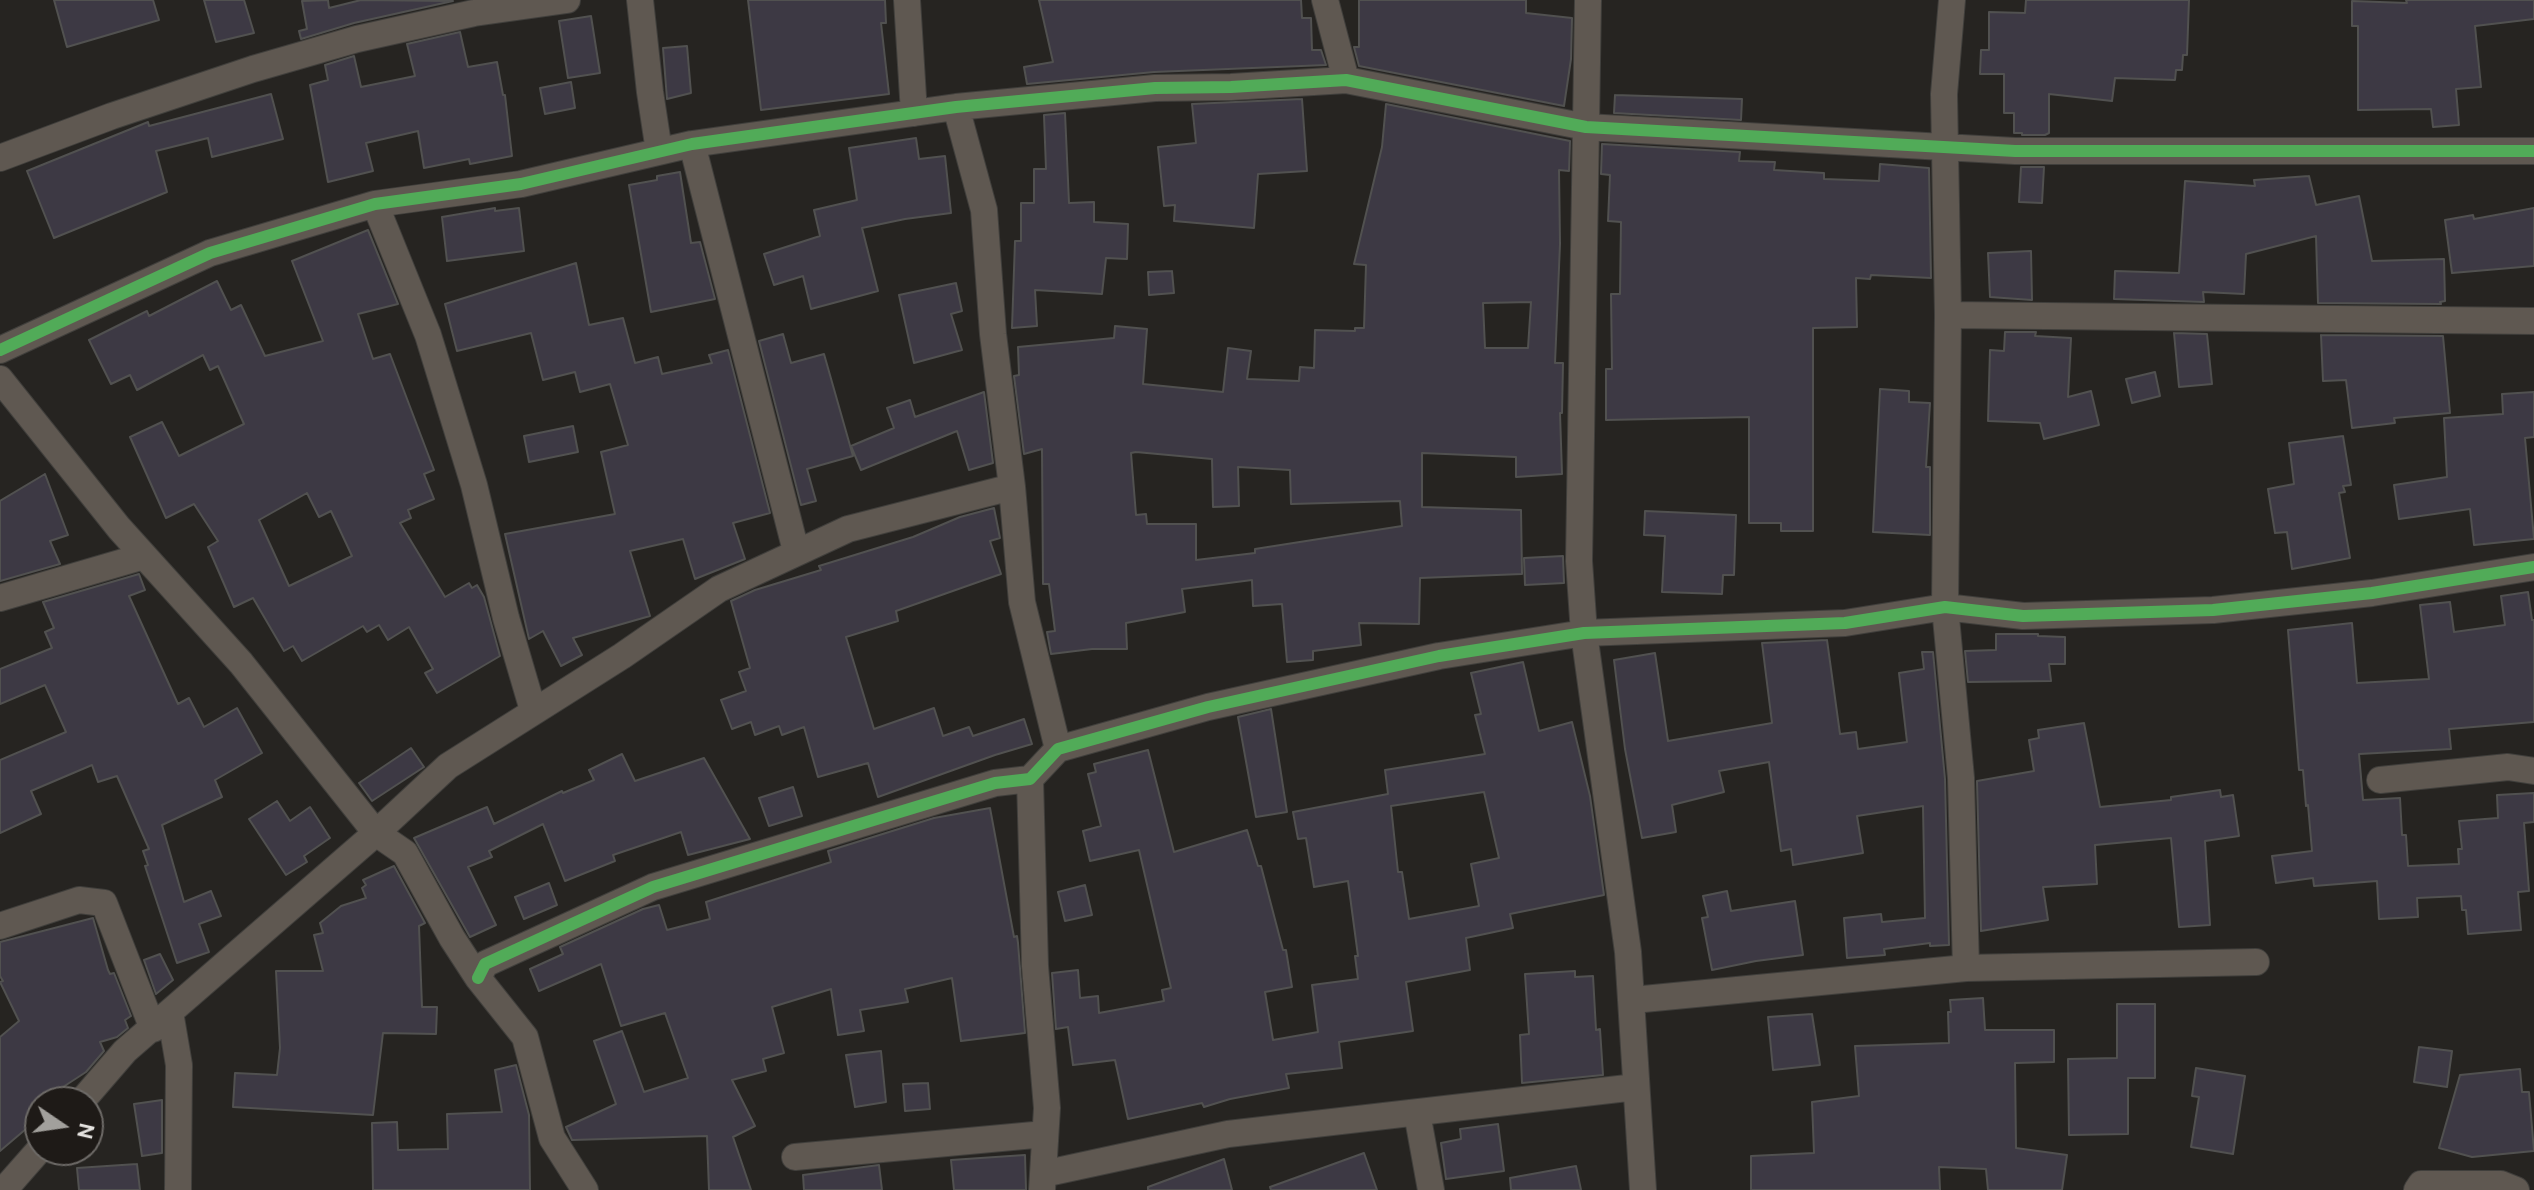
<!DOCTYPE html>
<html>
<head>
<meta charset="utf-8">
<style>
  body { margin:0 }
  #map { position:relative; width:2534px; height:1190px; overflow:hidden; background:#262421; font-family:Cabin,sans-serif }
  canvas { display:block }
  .north { position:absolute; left:24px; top:1086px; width:80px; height:80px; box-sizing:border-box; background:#1e1a17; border:2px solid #6d6a67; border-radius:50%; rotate:103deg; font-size:22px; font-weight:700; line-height:32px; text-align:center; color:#e4e2df }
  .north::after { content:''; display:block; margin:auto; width:28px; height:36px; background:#a2a09c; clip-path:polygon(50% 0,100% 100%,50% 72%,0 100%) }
</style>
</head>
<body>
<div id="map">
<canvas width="2534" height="1190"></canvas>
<div class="north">N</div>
</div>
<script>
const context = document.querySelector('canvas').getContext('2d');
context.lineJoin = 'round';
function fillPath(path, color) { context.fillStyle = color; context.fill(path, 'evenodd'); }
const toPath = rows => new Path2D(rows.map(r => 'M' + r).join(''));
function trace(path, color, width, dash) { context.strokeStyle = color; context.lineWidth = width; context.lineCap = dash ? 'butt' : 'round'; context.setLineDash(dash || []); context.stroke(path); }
const building = toPath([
  [54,0,153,0,159,20,67,47,54,0],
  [204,0,244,0,254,33,216,42,204,0],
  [328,0,329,8,361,0,453,1,354,23,301,39,299,31,307,29,302,1,328,0],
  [748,0,885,0,886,23,881,23,889,94,761,110,748,0],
  [1039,0,1301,0,1302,18,1311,18,1312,50,1321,50,1326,65,1154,72,1027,84,1024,67,1053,62,1039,0],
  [1359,0,1526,0,1526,13,1572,18,1571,59,1564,106,1359,66,1354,47,1359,47,1359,0],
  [2026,0,2189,0,2187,55,2183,55,2182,70,2176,70,2175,80,2115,78,2112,101,2049,94,2049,133,2045,135,2022,135,2022,133,2014,133,2014,113,2004,113,2004,74,1980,74,1981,50,1989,50,1989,12,2025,13,2026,0],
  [2406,0,2534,0,2534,19,2475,26,2481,87,2456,89,2459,125,2433,127,2431,109,2358,110,2358,26,2352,26,2352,1,2407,3,2406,0],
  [591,16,600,73,568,78,559,21,591,16],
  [460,32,468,67,497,62,503,95,505,95,512,156,470,164,469,159,424,168,418,131,366,143,373,171,328,182,310,85,328,80,325,65,354,56,361,87,415,76,407,44,460,32],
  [687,46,691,93,667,99,663,48,687,46],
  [571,82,575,108,545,114,540,88,571,82],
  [271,94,283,139,212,157,208,138,156,151,167,192,54,238,27,171,148,122,149,126,271,94],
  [1615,95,1742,99,1741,120,1614,113,1615,95],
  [1302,99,1307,171,1258,174,1254,228,1174,221,1175,205,1164,206,1158,147,1196,143,1192,104,1302,99],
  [1386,104,1570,141,1569,171,1559,170,1560,244,1555,363,1563,363,1562,413,1560,413,1562,474,1516,477,1516,457,1422,453,1422,507,1521,510,1522,574,1420,578,1419,624,1359,623,1361,645,1313,651,1313,660,1287,662,1282,604,1253,606,1252,580,1182,589,1185,612,1126,623,1127,649,1092,649,1051,654,1047,632,1055,631,1049,584,1043,584,1042,449,1024,454,1014,376,1019,375,1018,347,1114,338,1115,326,1147,329,1143,384,1223,392,1228,348,1251,351,1247,379,1299,381,1300,367,1314,368,1315,330,1355,331,1355,328,1364,328,1366,265,1354,264,1382,147,1386,104],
  [1531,302,1528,348,1485,348,1483,303,1531,302],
  [1136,452,1212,459,1213,507,1239,506,1238,467,1290,470,1291,504,1400,501,1402,526,1255,549,1255,553,1196,560,1196,524,1147,524,1146,514,1136,515,1131,453,1136,452],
  [1065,113,1069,203,1094,202,1094,222,1128,224,1127,259,1106,258,1102,294,1035,290,1037,326,1012,328,1015,241,1021,241,1021,203,1034,203,1034,169,1046,169,1044,115,1065,113],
  [916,138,919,159,945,156,951,213,905,219,862,228,878,291,811,309,803,276,774,285,764,254,820,236,814,210,857,200,849,148,916,138],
  [1602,144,1740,152,1739,161,1775,162,1774,170,1824,173,1824,179,1879,181,1880,164,1929,168,1931,278,1871,275,1870,279,1856,278,1857,327,1813,328,1813,531,1781,531,1781,523,1749,523,1749,417,1606,420,1606,369,1612,369,1611,294,1620,294,1621,222,1608,221,1610,175,1601,174,1602,144],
  [2021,167,2044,167,2042,203,2019,202,2021,167],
  [680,172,691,243,700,242,715,299,651,312,629,185,657,180,657,176,680,172],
  [2309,176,2316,205,2359,196,2372,261,2444,259,2445,301,2440,302,2441,304,2318,303,2316,236,2246,254,2244,294,2203,292,2204,302,2114,299,2115,271,2179,273,2185,181,2255,186,2254,180,2309,176],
  [495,208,495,211,519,208,524,251,447,261,442,217,495,208],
  [2534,208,2534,266,2452,273,2445,220,2473,215,2474,219,2534,208],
  [368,230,398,304,358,314,373,359,390,354,434,470,424,474,434,499,408,510,411,518,400,523,445,597,469,583,472,588,477,585,484,597,500,656,437,693,425,673,433,669,409,627,388,640,379,625,367,632,363,626,302,661,293,646,284,651,253,598,234,607,208,547,218,541,194,504,166,518,130,437,162,422,179,456,244,424,218,366,210,370,203,355,137,390,130,375,111,384,89,340,147,311,149,316,217,281,231,310,241,305,265,356,323,341,292,261,368,230],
  [307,493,319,517,331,511,352,556,289,586,259,520,307,493],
  [2031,251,2032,300,1990,297,1988,253,2031,251],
  [576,263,589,325,623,318,635,363,658,357,662,374,712,363,709,355,728,350,770,513,733,523,745,559,695,579,683,539,630,551,650,616,573,638,582,655,561,666,543,631,529,639,505,534,615,514,601,452,628,445,610,384,580,392,575,372,543,380,531,333,457,351,445,304,576,263],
  [1172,271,1174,293,1149,295,1148,272,1172,271],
  [956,283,962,311,951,314,962,350,914,363,899,295,956,283],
  [2005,332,2036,332,2035,336,2071,338,2068,397,2091,391,2099,425,2044,439,2040,423,1988,421,1990,350,2004,351,2005,332],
  [2174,333,2207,334,2212,384,2179,387,2174,333],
  [783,334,791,363,824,354,853,456,807,469,816,501,801,505,759,341,783,334],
  [2321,335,2443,336,2450,413,2394,418,2395,423,2352,428,2346,380,2323,381,2321,335],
  [2155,372,2160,396,2132,403,2126,379,2155,372],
  [1880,389,1909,391,1909,402,1930,403,1926,467,1930,467,1930,535,1873,532,1880,389],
  [984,392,993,463,969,470,957,431,861,470,851,446,894,428,887,408,910,400,915,417,984,392],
  [2534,392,2534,437,2525,438,2534,539,2474,545,2470,509,2399,519,2394,485,2447,477,2444,418,2503,414,2502,394,2534,392],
  [573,426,578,452,529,462,524,436,573,426],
  [2343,436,2351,485,2343,486,2345,492,2339,493,2350,558,2292,569,2287,532,2275,533,2268,489,2294,484,2289,443,2343,436],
  [45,474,68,535,50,541,60,564,0,581,0,501,45,474],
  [994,508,1000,538,990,541,1001,574,896,611,898,621,846,637,874,729,934,708,943,736,969,727,973,736,1024,719,1032,744,995,755,878,797,868,763,818,777,804,727,782,735,779,726,755,735,751,722,732,729,721,700,746,691,739,672,750,668,731,601,755,590,821,570,819,566,913,537,960,517,994,508],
  [1645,511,1736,515,1734,575,1723,575,1722,594,1662,592,1665,536,1644,535,1645,511],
  [1563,556,1564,583,1525,585,1524,558,1563,556],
  [139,574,145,590,129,596,178,704,189,698,204,727,237,708,262,753,215,780,222,797,162,825,184,902,211,891,221,916,199,924,209,952,177,963,145,866,148,865,143,851,149,849,117,776,98,782,92,765,31,791,41,814,0,833,0,760,66,732,45,685,0,704,0,669,52,648,45,632,54,628,43,602,139,574],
  [2528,592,2532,620,2534,620,2534,722,2449,729,2451,749,2359,754,2363,800,2400,798,2402,835,2406,835,2408,866,2459,864,2458,849,2462,849,2459,821,2498,818,2497,795,2534,793,2534,822,2524,823,2529,891,2518,892,2521,930,2468,934,2466,910,2462,910,2461,896,2417,898,2418,917,2379,919,2377,881,2314,886,2313,878,2276,883,2272,856,2312,851,2308,805,2306,806,2303,770,2299,770,2288,630,2352,623,2357,683,2429,679,2420,605,2450,602,2454,632,2505,625,2501,596,2528,592],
  [1996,634,2038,634,2038,636,2065,637,2065,664,2049,664,2051,681,1968,682,1965,651,1996,650,1996,634],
  [1827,640,1840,734,1856,732,1858,749,1907,742,1899,673,1924,669,1922,652,1933,652,1945,779,1949,945,1930,946,1930,943,1884,949,1885,955,1847,958,1844,918,1881,914,1882,922,1925,918,1923,806,1857,816,1863,853,1793,865,1791,849,1781,851,1769,762,1719,771,1724,792,1672,805,1676,832,1642,838,1625,749,1614,660,1655,653,1668,741,1772,723,1762,643,1827,640],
  [1523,662,1539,731,1572,722,1590,796,1604,895,1510,914,1513,928,1466,938,1470,970,1406,982,1413,1031,1339,1042,1342,1068,1286,1074,1289,1088,1230,1099,1204,1107,1202,1103,1128,1119,1115,1060,1073,1065,1068,1027,1056,1029,1052,973,1078,970,1080,998,1098,996,1099,1013,1164,1001,1162,990,1171,988,1139,850,1090,861,1083,831,1101,826,1088,774,1096,772,1094,764,1148,750,1174,852,1247,830,1258,866,1261,866,1283,950,1286,950,1292,987,1265,992,1273,1040,1318,1032,1312,985,1358,979,1355,956,1358,956,1348,881,1314,887,1306,838,1298,839,1293,812,1388,794,1385,770,1485,754,1475,715,1481,714,1471,673,1523,662],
  [1484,792,1499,858,1471,864,1479,906,1409,919,1402,872,1398,872,1391,806,1484,792],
  [1271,709,1287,812,1256,817,1238,717,1271,709],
  [2084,723,2100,807,2171,800,2171,797,2220,790,2221,797,2233,795,2239,836,2205,841,2210,925,2179,927,2171,838,2095,845,2097,884,2043,887,2048,920,1981,931,1977,781,2034,771,2029,740,2039,738,2038,730,2084,723],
  [411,748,424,767,372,801,359,783,411,748],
  [622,754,635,781,704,758,750,839,688,855,681,832,613,855,615,861,565,881,543,824,489,851,492,857,468,867,496,925,470,937,414,838,487,807,494,824,562,791,563,793,594,780,589,770,622,754],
  [793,787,802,816,769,826,759,798,793,787],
  [277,801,290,821,310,807,330,838,304,856,307,862,286,875,249,819,277,801],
  [990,808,1014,937,1017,936,1018,943,1025,1033,961,1041,952,978,905,989,908,1002,860,1010,864,1031,838,1035,831,989,772,1007,784,1053,763,1059,766,1071,732,1080,755,1126,733,1137,751,1190,709,1190,707,1136,572,1140,566,1127,616,1104,594,1041,622,1031,644,1092,688,1078,665,1013,621,1026,601,964,539,991,530,969,563,954,560,947,643,909,659,905,667,930,710,919,706,902,831,862,828,851,934,818,990,808],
  [394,866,425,923,419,926,422,1007,437,1007,436,1034,383,1033,373,1115,233,1107,235,1073,277,1075,280,1048,276,971,323,971,314,935,323,933,320,923,341,906,366,898,362,888,366,885,363,880,394,866],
  [549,883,557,905,524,919,515,897,549,883],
  [1085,885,1092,915,1065,921,1058,892,1085,885],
  [1727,891,1731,911,1795,901,1803,955,1756,961,1712,970,1702,918,1708,917,1703,896,1727,891],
  [93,918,108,970,110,974,114,973,131,1016,125,1020,128,1028,117,1037,100,1042,104,1051,86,1072,40,1102,40,1117,0,1151,0,1037,19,1021,0,982,3,981,0,976,0,942,93,918],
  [160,954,173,980,156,994,144,960,160,954],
  [1575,971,1575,977,1593,976,1596,1030,1600,1029,1603,1075,1522,1083,1520,1035,1529,1034,1525,974,1575,971],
  [1983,998,1985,1030,2054,1030,2054,1062,2015,1063,2016,1148,2067,1155,2062,1190,1988,1190,1986,1169,1939,1167,1940,1190,1751,1190,1751,1156,1814,1153,1812,1102,1859,1096,1855,1046,1949,1043,1948,1012,1951,1012,1950,1000,1983,998],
  [2117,1004,2155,1004,2155,1078,2128,1078,2128,1134,2069,1135,2068,1059,2117,1058,2117,1004],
  [1812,1014,1820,1065,1773,1070,1768,1017,1812,1014],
  [2419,1047,2452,1051,2447,1087,2414,1082,2419,1047],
  [881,1051,886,1102,855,1107,846,1055,881,1051],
  [516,1065,529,1115,530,1190,373,1190,372,1123,397,1122,398,1150,448,1149,447,1114,502,1112,495,1070,516,1065],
  [2196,1068,2245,1076,2233,1154,2191,1147,2199,1097,2192,1096,2196,1068],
  [2520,1069,2522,1092,2529,1092,2534,1151,2472,1157,2439,1148,2460,1075,2520,1069],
  [928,1083,930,1109,905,1111,903,1084,928,1083],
  [162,1100,162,1153,142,1156,134,1104,162,1100],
  [1498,1124,1504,1171,1446,1179,1441,1143,1461,1139,1460,1129,1498,1124],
  [1364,1153,1377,1190,1271,1190,1270,1187,1364,1153],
  [1025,1155,1026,1190,954,1190,951,1160,1025,1155],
  [1224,1159,1232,1190,1148,1190,1148,1187,1224,1159],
  [137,1164,140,1190,79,1190,77,1168,137,1164],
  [879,1165,882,1190,804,1190,803,1175,879,1165],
  [1576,1166,1581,1190,1511,1190,1510,1178,1576,1166]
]);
fillPath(building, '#3d3944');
trace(building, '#515150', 2);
const minor = toPath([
  [640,0,650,92,659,151],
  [907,0,914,113],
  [1325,0,1346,80],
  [1588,0,1579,561,1584,633,1628,952,1643,1190],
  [1952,0,1944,94,1948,315,1945,607,1961,778,1966,968],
  [956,107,984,210,993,334,1012,487,1022,602,1058,749],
  [692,144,796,551],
  [0,158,112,116,253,69,357,39,474,13,567,0],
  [375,204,428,335,474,485,506,618,533,710],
  [1948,315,2534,321],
  [0,350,210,253,375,204,521,184,692,144,956,107,1155,88,1231,87,1346,80,1586,127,2015,151,2534,151],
  [0,379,119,528,241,663,376,833,405,853,452,938,478,978,525,1037,552,1138,585,1190],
  [0,598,144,556],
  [1030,779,1035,966,1047,1108,1042,1190],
  [2380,780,2508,767,2534,771],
  [0,926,79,900,104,903,153,1029],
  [478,978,485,964,653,887,995,783,1030,779,1058,749,1208,707,1439,656,1584,633,1845,623,1945,607,2023,616,2213,610,2372,593,2534,567],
  [1633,1000,1966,968,2256,962],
  [170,1012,179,1065,178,1190],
  [81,1102,125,1051,376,833,448,766,622,656,719,589,848,529,1012,487],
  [1417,1113,1431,1190],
  [795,1157,1045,1134],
  [1043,1174,1228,1134,1636,1087],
  [4,1190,40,1149],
  [2417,1190,2421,1184,2501,1184,2516,1190]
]);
trace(minor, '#403f3c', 28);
trace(minor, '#5f5851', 26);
trace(toPath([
  [0,350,210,253,375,204,521,184,692,144,956,107,1155,88,1231,87,1346,80,1586,127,2015,151,2534,151],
  [478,978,485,964,653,887,995,783,1030,779,1058,749,1208,707,1439,656,1584,633,1845,623,1945,607,2023,616,2213,610,2372,593,2534,567]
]), '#51ab58', 12);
</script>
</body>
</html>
